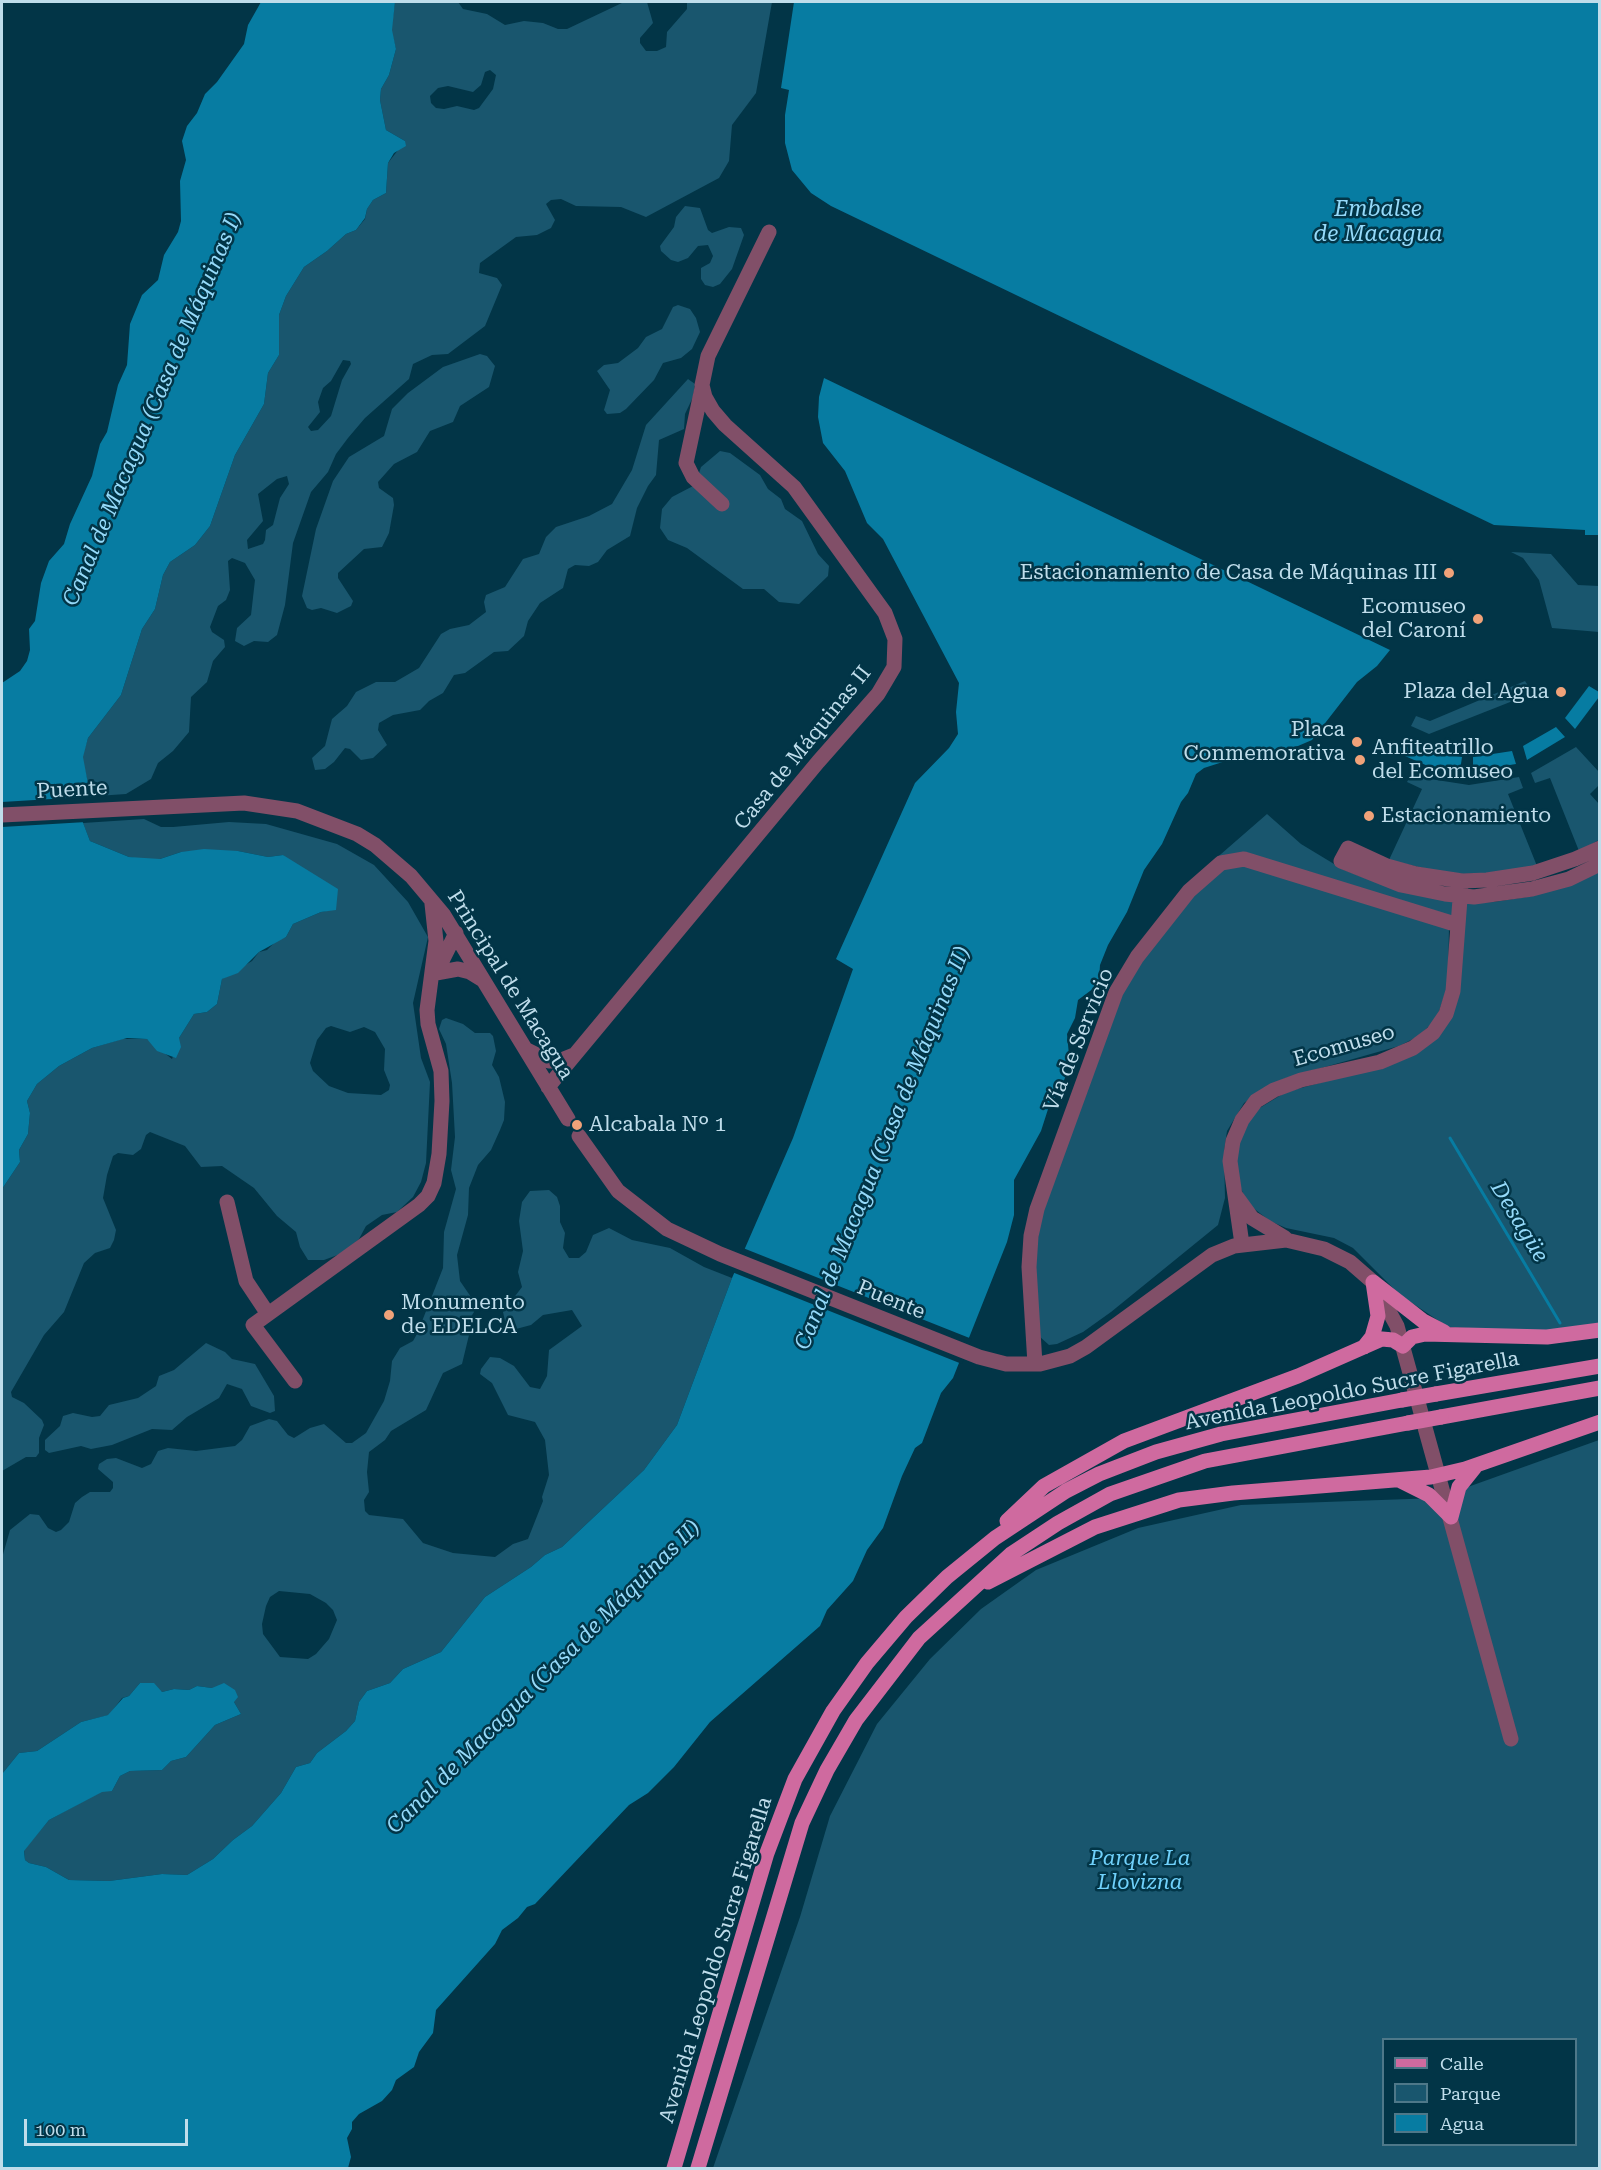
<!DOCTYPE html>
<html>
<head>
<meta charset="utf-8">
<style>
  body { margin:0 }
  #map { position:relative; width:1601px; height:2170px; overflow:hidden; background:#023547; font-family:"Roboto Serif",serif }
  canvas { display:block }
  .frame { position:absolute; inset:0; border:3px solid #bfddeb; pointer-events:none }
  .legend { position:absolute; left:1382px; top:2038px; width:195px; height:108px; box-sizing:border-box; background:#023547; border:2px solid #4e7889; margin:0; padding:8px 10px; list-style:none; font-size:18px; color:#bfddeb }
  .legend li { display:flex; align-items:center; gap:12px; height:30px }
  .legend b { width:30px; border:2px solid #4e7889 }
  .scale { position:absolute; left:24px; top:2119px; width:164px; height:27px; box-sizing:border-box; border:3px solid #bfddeb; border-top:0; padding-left:8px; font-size:18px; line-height:21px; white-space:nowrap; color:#bfddeb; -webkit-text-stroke:4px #023547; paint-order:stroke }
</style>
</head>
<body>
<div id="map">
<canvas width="1601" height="2170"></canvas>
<div class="frame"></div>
<ul class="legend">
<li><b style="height:8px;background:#cf6a9f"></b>Calle</li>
<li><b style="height:16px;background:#19566e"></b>Parque</li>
<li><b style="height:16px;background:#077ca2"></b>Agua</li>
</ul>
<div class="scale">100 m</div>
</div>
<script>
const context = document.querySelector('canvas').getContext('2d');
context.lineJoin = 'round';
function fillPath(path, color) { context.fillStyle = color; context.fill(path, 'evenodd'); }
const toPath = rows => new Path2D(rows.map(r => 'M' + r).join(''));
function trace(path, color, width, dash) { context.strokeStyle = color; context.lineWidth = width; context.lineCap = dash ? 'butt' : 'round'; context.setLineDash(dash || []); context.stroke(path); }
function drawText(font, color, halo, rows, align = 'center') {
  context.font = font + ' "Roboto Serif",serif'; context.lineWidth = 5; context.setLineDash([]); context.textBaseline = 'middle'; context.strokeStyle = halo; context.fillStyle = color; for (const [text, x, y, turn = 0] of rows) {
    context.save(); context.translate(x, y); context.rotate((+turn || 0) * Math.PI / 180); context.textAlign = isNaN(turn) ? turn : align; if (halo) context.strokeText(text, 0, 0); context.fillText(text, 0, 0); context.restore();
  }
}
fillPath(toPath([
  [395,2,458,2,463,9,487,14,505,25,524,21,543,23,558,29,567,29,624,2,647,2,653,23,640,38,640,43,646,51,657,51,666,47,667,32,687,9,687,2,772,2,756,93,732,125,729,161,719,178,646,217,621,207,576,206,561,199,551,200,546,204,555,220,551,228,537,235,516,237,480,263,479,273,497,278,502,285,485,326,448,354,432,355,413,364,409,379,365,418,348,438,336,454,328,472,311,492,293,543,285,605,277,635,268,642,254,641,244,646,235,641,237,628,251,615,255,580,245,563,232,558,228,561,230,590,226,600,218,606,210,627,212,632,224,640,225,647,213,661,207,682,191,697,189,732,173,751,158,763,151,779,126,794,97,796,89,789,82,757,88,738,121,695,142,629,155,609,163,575,170,562,195,545,210,526,235,455,264,404,268,373,279,355,279,315,286,296,304,267,327,251,346,234,356,230,365,219,367,209,373,200,386,193,388,163,405,141,386,130,380,100,381,89,389,75,396,49,391,30],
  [490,70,496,75,493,89,479,108,474,110,457,106,444,109,436,108,431,103,430,96,438,88,448,86,473,92,481,85,485,72],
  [343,360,350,361,351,364,342,380,331,416,318,430,311,431,308,427,320,412,318,402,323,388,331,381],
  [287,476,289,484,280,498,273,525,266,530,265,540,263,544,248,549,247,540,263,521,258,494,277,479],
  [685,206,700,208,708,230,712,233,729,227,741,228,744,235,732,269,720,284,713,287,705,285,701,279,701,268,710,263,713,256,708,245,698,246,688,258,678,262,671,260,661,251,660,246,674,227,676,217],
  [678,305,690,309,696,318,700,332,692,349,681,358,663,363,654,380,626,409,620,413,607,414,604,410,610,390,597,371,604,365,618,363,638,348,646,337,662,329,673,307],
  [480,354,487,356,495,366,489,387,460,406,453,422,430,431,417,452,394,464,378,482,379,488,393,498,394,505,389,533,382,547,364,549,338,573,338,578,353,601,351,606,337,613,321,608,312,610,307,608,302,596,316,529,333,481,349,457,384,436,392,409,408,393,443,367],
  [688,379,695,384,693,397,685,414,684,429,659,440,656,475,648,486,637,508,630,536,607,550,598,562,589,566,575,565,568,569,563,588,540,603,528,621,524,636,508,651,494,652,465,673,454,675,443,693,429,701,420,710,393,715,379,723,378,730,387,745,373,758,361,760,350,749,345,748,334,762,325,769,315,770,312,758,325,746,332,719,347,706,356,692,376,682,395,682,419,668,441,634,450,629,469,625,486,612,484,602,486,595,505,587,523,559,539,554,546,537,556,527,589,516,612,504,632,470,646,425],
  [720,451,730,453,760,475,768,489,781,499,785,509,802,521,818,554,829,566,828,576,799,604,779,602,764,589,743,589,687,548,668,540,660,528,662,509,672,497,695,485,701,467],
  [1511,552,1551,554,1578,585,1599,586,1599,632,1552,628,1539,580,1523,558],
  [1525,681,1533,693,1429,734,1411,726,1416,716,1430,721],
  [1576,747,1599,772,1599,785,1590,794,1599,804,1599,840,1579,851,1550,778,1535,783,1531,773],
  [1412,773,1430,779,1469,785,1519,777,1523,788,1508,794,1537,866,1509,872,1463,874,1440,872,1389,860,1422,789,1407,782],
  [1267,814,1301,844,1344,870,1399,891,1454,902,1452,916,1248,854,1213,861],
  [144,819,161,827,173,827,229,822,266,824,337,844,374,865,408,902,428,937,413,1003,421,1058,430,1082,426,1163,421,1182,413,1197,397,1212,382,1215,366,1226,359,1239,343,1253,324,1260,308,1260,300,1247,296,1232,277,1216,254,1188,222,1166,201,1167,185,1146,150,1132,146,1135,141,1149,133,1155,118,1153,113,1156,107,1175,103,1198,116,1230,114,1240,110,1248,95,1253,84,1263,64,1312,44,1335,11,1392,12,1397,24,1403,42,1420,44,1425,39,1438,39,1453,36,1457,26,1457,2,1471,2,1189,20,1162,19,1150,28,1134,30,1113,27,1101,37,1084,59,1066,92,1048,122,1039,147,1039,172,1059,179,1038,194,1014,207,1012,217,1004,222,979,252,961,259,952,267,950,276,941,286,937,293,924,321,912,336,909,283,855,268,857,238,851,181,852,160,859,145,860,129,857,90,841,83,823],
  [331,1026,350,1032,364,1027,375,1032,385,1049,384,1070,390,1085,389,1090,381,1095,348,1093,329,1086,313,1071,310,1063,317,1040,326,1028],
  [1237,864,1449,926,1448,985,1436,1020,1417,1037,1399,1046,1286,1078,1264,1088,1244,1103,1227,1131,1224,1151,1225,1198,1218,1225,1111,1312,1083,1332,1057,1344,1049,1345,1039,1336,1035,1259,1042,1209,1122,993,1150,949,1188,901,1217,872],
  [1599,872,1599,1323,1548,1332,1448,1327,1400,1295,1353,1248,1334,1238,1286,1228,1270,1221,1248,1204,1237,1180,1237,1147,1248,1122,1258,1109,1286,1092,1383,1066,1444,1027,1464,903,1494,902,1533,896],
  [446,1018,463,1024,475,1033,490,1033,493,1036,496,1051,492,1065,499,1077,505,1102,504,1120,500,1130,491,1150,478,1165,469,1188,468,1215,457,1255,460,1281,471,1297,474,1312,469,1320,469,1335,462,1364,443,1373,426,1410,391,1431,385,1440,369,1452,367,1472,369,1492,364,1500,365,1511,369,1515,403,1519,423,1543,453,1553,495,1557,513,1544,528,1539,543,1501,542,1497,549,1475,545,1440,535,1422,508,1415,492,1383,480,1374,481,1369,490,1357,500,1358,514,1366,530,1387,540,1389,547,1376,549,1350,582,1326,572,1310,543,1315,531,1325,516,1329,508,1325,505,1321,503,1312,522,1287,518,1272,523,1251,519,1221,522,1202,530,1191,549,1190,557,1197,560,1206,560,1222,565,1233,563,1248,569,1258,579,1258,586,1252,593,1235,609,1228,632,1240,670,1248,704,1267,732,1278,677,1425,644,1470,562,1547,545,1555,531,1567,485,1597,441,1652,403,1669,390,1683,367,1691,359,1702,355,1721,346,1731,317,1753,310,1763,296,1767,281,1793,252,1826,233,1840,213,1859,187,1875,162,1874,109,1881,69,1880,46,1867,29,1863,25,1860,24,1850,49,1820,102,1791,112,1791,120,1776,130,1771,162,1770,171,1761,186,1757,215,1725,241,1714,234,1702,212,1688,197,1686,189,1690,174,1689,162,1692,140,1683,129,1696,122,1698,109,1715,81,1722,37,1751,19,1753,2,1774,2,1558,10,1530,30,1514,39,1515,48,1528,56,1532,61,1530,69,1522,75,1503,82,1497,90,1492,110,1492,113,1488,113,1482,98,1469,99,1464,107,1459,116,1458,142,1468,151,1464,158,1451,168,1448,196,1451,235,1446,242,1440,250,1426,269,1419,277,1421,288,1435,294,1438,310,1428,324,1424,346,1443,352,1443,366,1433,384,1401,390,1381,392,1361,400,1348,413,1341,417,1334,443,1268,444,1232,456,1189,451,1170,455,1137,452,1083,446,1044,439,1029,442,1020],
  [279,1591,310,1594,326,1603,333,1610,337,1620,329,1639,316,1654,308,1659,280,1657,263,1634,262,1624,266,1606,270,1597],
  [206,1343,225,1352,232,1359,255,1364,274,1396,275,1411,270,1413,251,1406,242,1389,227,1384,219,1398,187,1417,172,1430,152,1429,112,1445,91,1449,81,1446,49,1453,45,1450,45,1440,60,1426,63,1416,73,1413,92,1417,100,1416,109,1405,138,1398,156,1386,159,1376,174,1370],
  [1599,1440,1599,2168,713,2168,800,1917,830,1816,877,1724,930,1659,981,1609,1036,1570,1138,1528,1241,1505,1437,1498],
  [1384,2040,1576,2040,1576,2144,1384,2144]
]), '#19566e');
fillPath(toPath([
  [261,2,395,2,392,30,396,49,389,75,381,89,380,100,386,130,405,141,406,146,394,153,388,163,386,193,373,200,367,209,365,218,356,230,346,234,327,251,304,267,286,296,279,315,279,355,268,373,264,404,235,455,210,526,195,545,170,562,163,575,155,609,142,629,121,695,88,738,83,757,89,789,97,796,82,820,90,841,129,857,160,859,181,852,204,849,238,851,268,857,283,855,338,889,336,910,321,912,293,924,286,937,259,952,238,973,222,979,217,1004,207,1012,194,1014,179,1038,181,1047,176,1058,157,1051,147,1039,127,1038,92,1048,59,1066,37,1084,27,1101,30,1113,28,1134,19,1150,20,1162,2,1189,2,683,20,671,27,661,30,650,29,629,35,621,41,583,49,561,64,544,70,524,92,476,100,444,107,432,118,385,127,365,130,324,142,295,158,280,164,255,178,232,181,221,180,181,186,160,182,141,187,126,197,113,205,94,217,82,244,44,248,25],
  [794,2,1599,2,1599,535,1585,535,1585,530,1494,525,831,206,811,193,792,170,785,143,785,115,789,90,781,88],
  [824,378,1390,650,1377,666,1357,682,1312,740,1298,746,1256,755,1246,761,1235,758,1204,768,1196,774,1188,793,1181,802,1162,844,1144,870,1127,912,1108,945,1100,965,1099,980,1094,988,1078,1000,1075,1018,1067,1034,1069,1055,1066,1065,1066,1075,1060,1091,1050,1103,1041,1131,1014,1180,1014,1215,1007,1242,953,1378,941,1393,922,1443,915,1448,902,1476,883,1528,867,1550,853,1581,827,1610,820,1626,710,1722,674,1767,648,1793,629,1805,535,1904,527,1907,518,1918,502,1930,495,1944,436,2010,433,2033,419,2052,414,2067,396,2080,392,2090,382,2101,359,2114,352,2122,352,2129,347,2138,351,2157,348,2168,2,2168,2,1774,19,1753,37,1751,81,1722,108,1715,123,1698,129,1696,140,1683,154,1683,162,1692,174,1689,189,1690,197,1686,212,1688,224,1683,235,1690,238,1697,234,1702,241,1714,215,1725,186,1757,171,1761,162,1770,130,1771,120,1776,112,1791,102,1792,49,1820,24,1851,25,1860,29,1863,46,1867,69,1880,109,1881,162,1874,187,1875,213,1859,233,1840,252,1826,281,1793,296,1767,310,1763,317,1753,346,1731,355,1721,359,1702,367,1691,390,1683,403,1669,441,1652,485,1597,531,1567,545,1555,562,1547,644,1470,677,1425,732,1278,793,1138,853,969,836,959,915,783,949,748,958,734,956,712,959,683,883,539,867,523,845,471,823,443,818,417,819,397],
  [1589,686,1599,692,1599,697,1575,729,1565,718],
  [1556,727,1565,737,1527,760,1523,746],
  [1404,740,1433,752,1462,757,1460,771,1428,766,1398,753],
  [1512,751,1516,764,1473,771,1473,757]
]), '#077ca2');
fillPath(toPath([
  [100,796,100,802,86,822,2,827,2,802],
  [743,1248,972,1339,962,1364,732,1272]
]), '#023547');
trace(toPath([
  [1450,1138,1560,1323]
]), '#077ca2', 3);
trace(toPath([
  [702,388,686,463,693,477,722,504],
  [2,815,244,803,297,811,357,834,375,845,411,876,443,914,568,1119],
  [1600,848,1575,859,1533,873,1487,880,1462,881,1416,874,1387,866,1348,848,1341,861,1401,885,1445,894,1474,897,1532,889,1569,879,1600,864],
  [436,973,456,933],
  [436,973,458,969,470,972,483,980],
  [527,1050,549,1061,559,1061,574,1055],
  [548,1087,818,762,878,694,894,667,895,639,885,613,794,487,725,425,713,411,705,397,702,385,708,356,769,232],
  [579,1136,618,1191,667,1229,720,1254,979,1357,1006,1364,1040,1364,1070,1356,1086,1347,1212,1255,1234,1246,1286,1240,1324,1249,1350,1262,1373,1282,1397,1326,1511,1739],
  [1236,1196,1252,1218,1285,1238],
  [227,1202,246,1281,268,1314],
  [1242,1244,1230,1161,1233,1141,1242,1120,1256,1101,1274,1090,1301,1080,1380,1062,1413,1048,1433,1033,1446,1014,1453,991,1461,886],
  [1035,1364,1029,1267,1031,1236,1037,1209,1116,992,1137,957,1189,891,1221,863,1244,859,1458,925],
  [295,1381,253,1325,419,1205,428,1196,434,1183,439,1154,442,1101,441,1071,428,1024,427,1010,436,941,432,904]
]), '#814f68', 15);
trace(toPath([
  [1373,1282,1423,1321,1444,1332],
  [1364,1347,1372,1337,1378,1316,1373,1282],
  [1436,1394,1600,1366],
  [1441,1417,1600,1388],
  [1401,1481,1429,1495,1451,1517],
  [1451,1517,1459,1487,1475,1467],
  [1007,1521,1044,1486,1124,1441,1298,1376,1382,1339,1393,1340,1403,1346,1412,1337,1425,1334,1547,1337,1600,1330],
  [988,1582,1095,1527,1179,1500,1233,1493,1431,1477,1465,1469,1600,1422],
  [674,2168,767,1853,795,1779,833,1711,867,1663,906,1617,947,1577,995,1538,1066,1491,1099,1474,1156,1452,1221,1434,1402,1400],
  [698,2168,802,1823,827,1770,856,1720,919,1638,1011,1554,1058,1523,1110,1494,1205,1461,1408,1423]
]), '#cf6a9f', 15);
trace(toPath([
  [1402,1400,1436,1394],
  [1408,1423,1441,1417]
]), '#cf6a9f', 15);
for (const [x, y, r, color] of [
  [1449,573,6,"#f0a279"],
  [1478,619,6,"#f0a279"],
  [1561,692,6,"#f0a279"],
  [1357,742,6,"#f0a279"],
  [1360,760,6,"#f0a279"],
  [1369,816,6,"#f0a279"],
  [577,1125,6,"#f0a279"],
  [389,1315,6,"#f0a279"]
]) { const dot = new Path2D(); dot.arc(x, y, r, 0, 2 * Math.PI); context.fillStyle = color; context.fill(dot); trace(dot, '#023547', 2); }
drawText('21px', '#bfddeb', '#023547', [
  ["Estacionamiento de Casa de Máquinas III",1437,573],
  ["Ecomuseo",1466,607],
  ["del Caroní",1466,631],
  ["Plaza del Agua",1549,692],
  ["Placa",1345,730],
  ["Conmemorativa",1345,754],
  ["Anfiteatrillo",1372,748,"left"],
  ["del Ecomuseo",1372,772,"left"],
  ["Estacionamiento",1381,816,"left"],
  ["Alcabala Nº 1",589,1125,"left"],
  ["Monumento",401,1303,"left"],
  ["de EDELCA",401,1327,"left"]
], 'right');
drawText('21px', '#bfddeb', '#023547', [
  ["Casa de Máquinas II",803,748,-51],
  ["Puente",72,790,-3],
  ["Principal de Macagua",510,985,58],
  ["Vía de Servicio",1079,1040,-68],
  ["Ecomuseo",1344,1046,-16],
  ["Puente",891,1300,22],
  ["Avenida Leopoldo Sucre Figarella",1352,1391,-11],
  ["Avenida Leopoldo Sucre Figarella",716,1960,-73]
]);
drawText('italic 21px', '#70d1fb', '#023547', [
  ["Parque La",1140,1859],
  ["Llovizna",1140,1883]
]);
drawText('italic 22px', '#95dafa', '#023547', [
  ["Embalse",1378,210],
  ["de Macagua",1378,235],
  ["Canal de Macagua (Casa de Máquinas I)",153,409,-67],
  ["Canal de Macagua (Casa de Máquinas II)",883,1148,-68],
  ["Desagüe",1519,1222,59],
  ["Canal de Macagua (Casa de Máquinas II)",544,1677,-45]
]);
</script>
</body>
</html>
